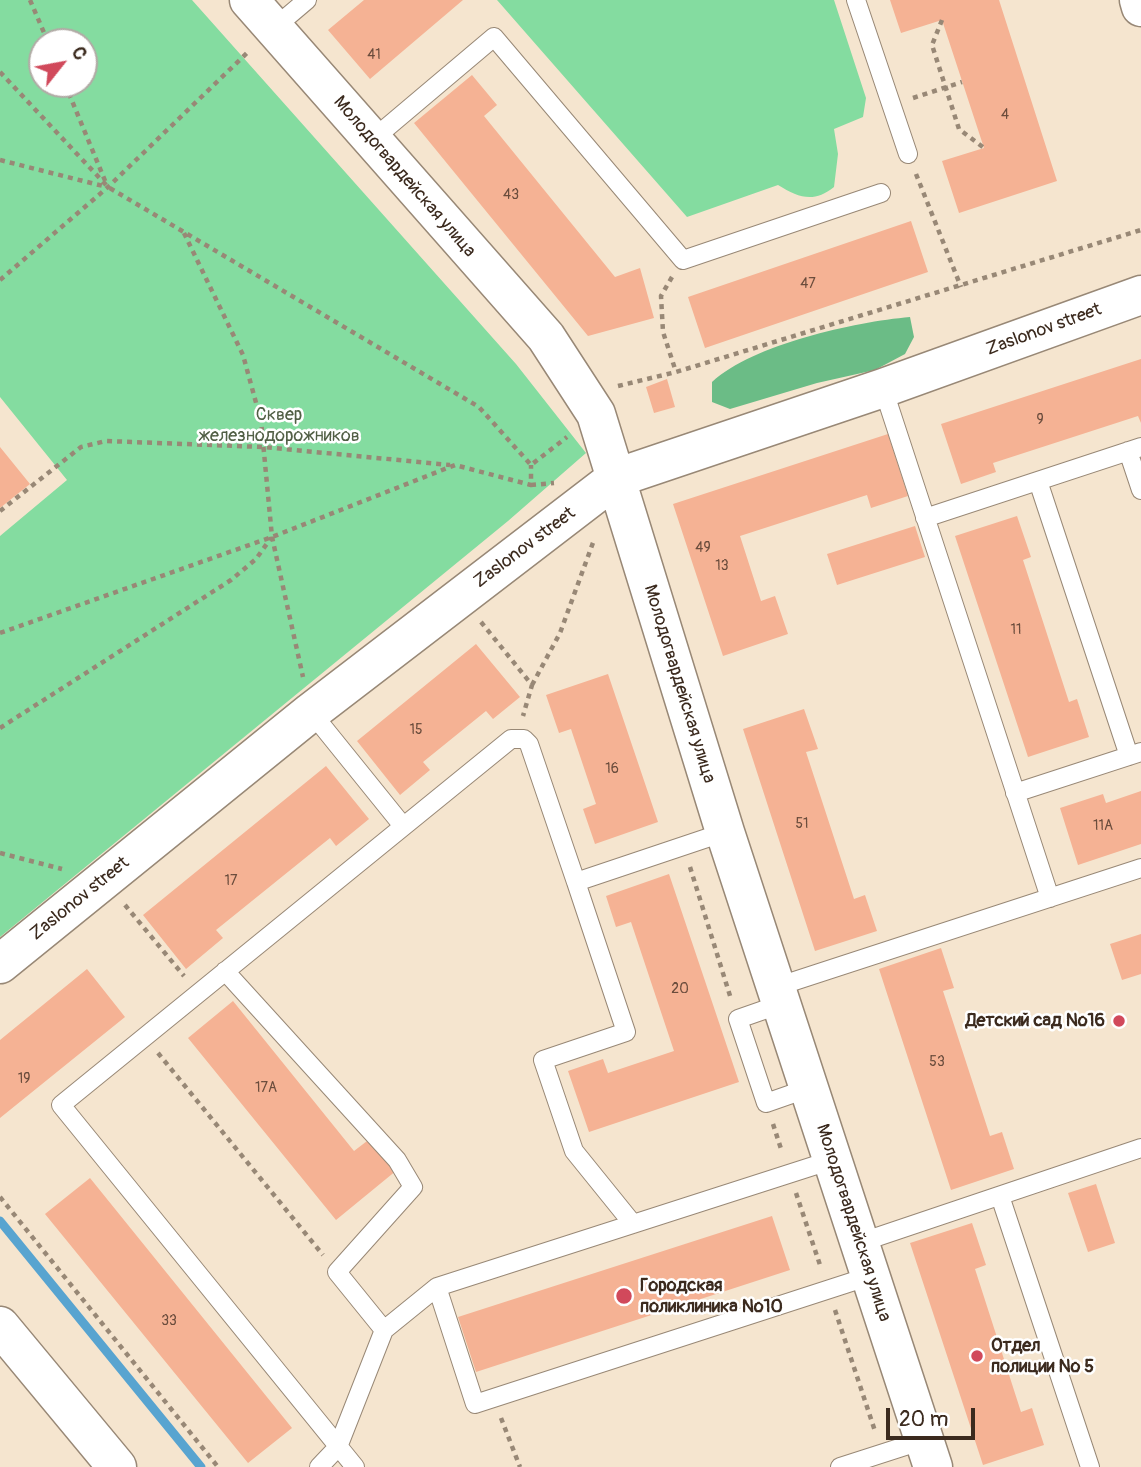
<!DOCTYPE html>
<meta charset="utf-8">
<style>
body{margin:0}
#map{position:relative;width:1141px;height:1467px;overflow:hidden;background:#f5e5cf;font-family:Pangolin,sans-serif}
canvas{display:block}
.north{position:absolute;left:28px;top:28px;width:70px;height:70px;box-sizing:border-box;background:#fff;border:2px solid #b1aaa5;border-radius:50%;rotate:59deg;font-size:19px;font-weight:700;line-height:28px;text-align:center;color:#3b2a1e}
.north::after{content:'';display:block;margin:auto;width:24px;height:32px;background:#d1495b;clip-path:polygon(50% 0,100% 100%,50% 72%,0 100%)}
.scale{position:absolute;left:886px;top:1408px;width:89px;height:32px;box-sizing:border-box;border:4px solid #3b2a1e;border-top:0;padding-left:9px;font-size:21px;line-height:24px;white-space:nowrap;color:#3b2a1e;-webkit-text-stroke:5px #fff;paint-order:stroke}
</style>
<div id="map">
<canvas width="1141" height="1467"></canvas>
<div class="north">С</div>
<div class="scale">20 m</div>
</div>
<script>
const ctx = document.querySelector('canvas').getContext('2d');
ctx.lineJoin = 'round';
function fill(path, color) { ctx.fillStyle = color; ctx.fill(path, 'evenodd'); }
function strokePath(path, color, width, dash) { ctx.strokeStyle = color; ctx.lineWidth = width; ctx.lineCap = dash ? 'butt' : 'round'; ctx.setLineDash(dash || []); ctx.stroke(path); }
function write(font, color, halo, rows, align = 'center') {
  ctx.font = font + ' Pangolin,sans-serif'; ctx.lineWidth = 5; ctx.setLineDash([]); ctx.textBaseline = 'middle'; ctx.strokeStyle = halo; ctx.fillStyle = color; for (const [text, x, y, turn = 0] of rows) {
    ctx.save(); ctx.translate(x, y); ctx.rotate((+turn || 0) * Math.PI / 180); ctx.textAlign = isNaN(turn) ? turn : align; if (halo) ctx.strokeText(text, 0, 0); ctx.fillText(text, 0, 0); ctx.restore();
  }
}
fill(new Path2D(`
 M0,0H192L516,364L586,453L508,521L0,937V536L67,480L0,397ZM42,42H84V84H42Z
 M497,0H834L866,98L863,117L834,129L838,154L834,187C814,203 799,198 778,185L687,217Z`), '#84dca0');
fill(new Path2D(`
 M910,317L914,337L905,354L875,370L817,383L730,409L712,402V382C754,344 854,322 910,317Z`), '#6bbc86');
strokePath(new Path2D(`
 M0,1221L201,1467`), '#58a4d0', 9);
fill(new Path2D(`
 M364,0H463L370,79L328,30Z
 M890,0H999L1057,181L959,213L942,161L984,148L942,20L901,33Z
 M472,75L497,105L484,116L615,277L640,268L654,318L588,336L414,123Z
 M911,221L928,272L705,348L688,297Z
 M1141,359V423L1138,416L993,463L996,472L961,484L941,424Z
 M667,379L675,407L654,413L646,387Z
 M888,434L908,496L871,508L867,495L740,536L761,601L775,596L788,634L723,656L673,504Z
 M0,447L30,484L0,508Z
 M1017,516L1031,557L1023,560L1069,702L1077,699L1089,737L1028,757L955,536Z
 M915,526L925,557L837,585L827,554Z
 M476,644L520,697L493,719L486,711L423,762L430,770L400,795L357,741Z
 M608,674L658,822L595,844L583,809L596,804L571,729L559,733L546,695Z
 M804,709L818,749L806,752L854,899L865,895L877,931L815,951L743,729Z
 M326,766L369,819L336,846L330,838L216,930L223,938L186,969L143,915Z
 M1141,791V844L1078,865L1060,808L1103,794L1106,803Z
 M669,874L739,1082L589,1132L568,1071L603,1059L608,1073L674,1051L631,922L616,927L606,896Z
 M1141,934V974L1122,980L1110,944Z
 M941,948L954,988L943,991L990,1136L1002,1132L1014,1169L951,1190L879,969Z
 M87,969L125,1017L0,1118V1040Z
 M233,1001L354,1151L371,1138L397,1170L336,1220L188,1038Z
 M90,1178L292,1428L248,1463L45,1214Z
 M1096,1184L1115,1243L1088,1252L1068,1193Z
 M772,1216L790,1270L476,1372L458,1317Z
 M972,1223L986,1265L975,1269L1021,1412L1032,1408L1044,1445L983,1465L910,1243Z`), '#f5b294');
const lane = new Path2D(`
 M856,0L908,154
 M274,28L307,0
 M372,140L494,37L683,260L881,193
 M883,388L1050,898
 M1128,451L1141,490
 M1038,481L1129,756
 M925,518L1141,447
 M311,712L403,826
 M1015,793L1141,752
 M225,971L397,1160L413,1187L337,1272L384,1330L338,1447L319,1467
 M776,987L1141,868
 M781,1004L738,1019L766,1103L809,1088
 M832,1160L437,1287L475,1404L870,1276
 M1000,1196L1090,1467
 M633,1224L574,1151L543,1060L626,1032L576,882L725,832
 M859,1243L1141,1148
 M384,1330L437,1287
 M355,1467L61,1105L511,739H524L529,744L576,882
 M840,1467L924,1440`);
const secondary = new Path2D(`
 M249,0L546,337L596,414L725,832L933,1467
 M1139,0L1141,7
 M0,964L311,712L616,478L883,388L1141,295
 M0,1326L117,1467`);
strokePath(lane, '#988876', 20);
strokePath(secondary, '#988876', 41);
strokePath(new Path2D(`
 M30,0L48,42
 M942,20L932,45L959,129L984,148
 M0,72L108,187L479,407L531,465L567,437
 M65,84L106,183
 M913,98L962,82
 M0,160L107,187
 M916,174L961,287
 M184,233L243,355L261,421L272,537L303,677
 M672,277L661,296L663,332L676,372
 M0,280L108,187L249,51
 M618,386L676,372L1141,230
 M531,485L554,483
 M0,511L81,447L106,441L263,447L450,465
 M481,622L532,685L523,716
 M0,633L272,537L455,465L531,485V465
 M532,685L560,633L594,540
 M0,728L231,580L256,559L271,538
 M0,853L62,869
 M690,867L731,999
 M125,905L184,976
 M158,1053L323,1255
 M773,1124L782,1152
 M796,1193L821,1268
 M0,1197L218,1467
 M835,1310L875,1431
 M501,1418L520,1467`), '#988876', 4.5, [5, 5]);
strokePath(lane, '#fff', 18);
strokePath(secondary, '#fff', 38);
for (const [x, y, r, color] of [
 [1119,1021,7,"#d1495b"],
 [624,1296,9,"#d1495b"],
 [977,1356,7,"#d1495b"]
]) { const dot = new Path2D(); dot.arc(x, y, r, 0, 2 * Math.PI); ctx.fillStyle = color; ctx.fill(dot); strokePath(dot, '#fff', 2.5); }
write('14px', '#6a4c3c', null, [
 ["41",374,55],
 ["4",1005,115],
 ["43",511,195],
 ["47",808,284],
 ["9",1040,420],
 ["49",703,548],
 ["13",722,566],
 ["11",1016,630],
 ["15",416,730],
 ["16",612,769],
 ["51",802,824],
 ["11А",1103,826],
 ["17",231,881],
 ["20",680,989],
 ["53",937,1062],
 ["19",24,1079],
 ["17А",266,1088],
 ["33",169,1321]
]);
write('18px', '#3b2a1e', '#fff', [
 ["Молодогвардейская улица",404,177,49],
 ["Zaslonov street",1044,330,-20],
 ["Zaslonov street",525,548,-37],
 ["Молодогвардейская улица",679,684,73],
 ["Zaslonov street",80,899,-39],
 ["Молодогвардейская улица",853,1223,72]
]);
write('18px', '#515f45', '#fff', [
 ["Сквер",279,415],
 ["железнодорожников",279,436]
]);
write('bold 18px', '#3b2a1e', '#fff', [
 ["Детский сад №16",1105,1021,"right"],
 ["Городская",640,1286],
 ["поликлиника №10",640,1307],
 ["Отдел",991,1346],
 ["полиции № 5",991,1367]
], 'left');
</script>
